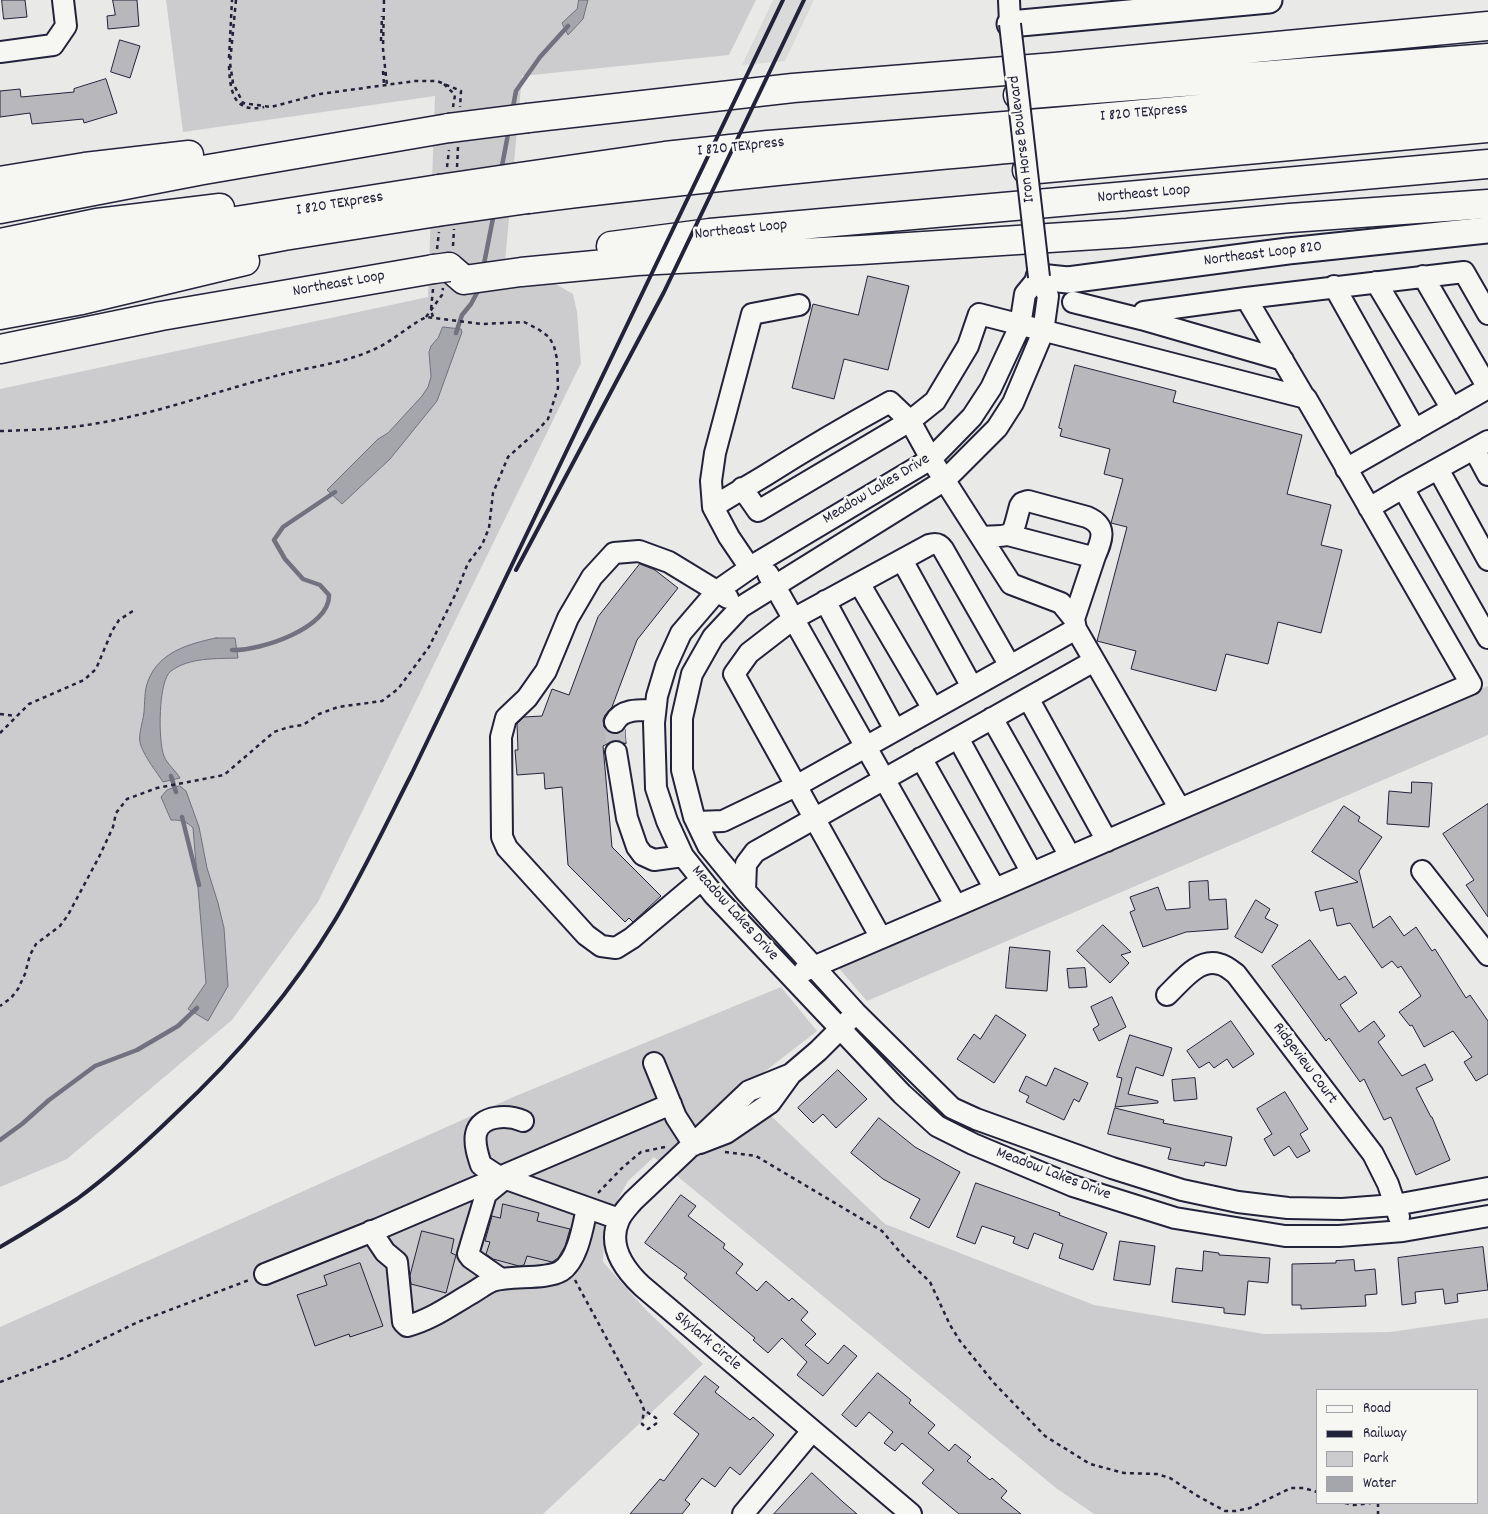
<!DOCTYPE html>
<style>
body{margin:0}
#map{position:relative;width:1488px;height:1514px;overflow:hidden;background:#e9e9e7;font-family:Dekko,sans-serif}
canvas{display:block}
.legend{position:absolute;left:1316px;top:1389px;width:162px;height:115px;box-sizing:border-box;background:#f6f6f2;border:1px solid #a1a1a9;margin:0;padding:6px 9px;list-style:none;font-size:15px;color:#22223b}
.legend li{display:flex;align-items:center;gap:10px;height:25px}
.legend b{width:25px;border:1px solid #a1a1a9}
</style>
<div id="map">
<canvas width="1488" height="1514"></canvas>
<ul class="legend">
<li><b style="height:6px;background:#f6f6f2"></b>Road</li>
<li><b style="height:6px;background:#22223b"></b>Railway</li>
<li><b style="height:14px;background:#ccccce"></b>Park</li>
<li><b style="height:14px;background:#a5a5ac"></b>Water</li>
</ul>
</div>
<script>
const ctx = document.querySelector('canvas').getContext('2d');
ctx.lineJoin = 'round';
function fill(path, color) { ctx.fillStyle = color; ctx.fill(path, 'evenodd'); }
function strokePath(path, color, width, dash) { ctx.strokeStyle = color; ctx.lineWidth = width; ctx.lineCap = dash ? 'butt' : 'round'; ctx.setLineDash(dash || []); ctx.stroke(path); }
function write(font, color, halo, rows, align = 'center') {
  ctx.font = font + ' Dekko,sans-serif'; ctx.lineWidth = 5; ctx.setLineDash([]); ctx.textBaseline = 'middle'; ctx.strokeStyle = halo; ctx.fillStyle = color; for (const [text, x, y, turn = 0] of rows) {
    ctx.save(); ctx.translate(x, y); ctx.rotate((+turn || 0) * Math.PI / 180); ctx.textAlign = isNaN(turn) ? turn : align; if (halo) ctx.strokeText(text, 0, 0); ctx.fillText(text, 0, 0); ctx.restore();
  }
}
fill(new Path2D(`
 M773,0H814L785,61L742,65Z`), '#dadada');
fill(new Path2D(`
 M166,0H756L729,55L522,76L503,283L552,282L573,294L577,312L581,363L318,902L232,1020L67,1159L0,1187V389L428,297L435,96L183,132Z
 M1488,686V735L867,1001L838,967Z
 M781,987L817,1031L697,1124L717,1144L768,1113L885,1224L1094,1305L1264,1334L1390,1332L1488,1318V1514H1094L1056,1488L654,1157L628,1181L605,1223L603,1262L646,1310L703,1364L543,1514H0V1327L518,1095ZM1317,1390H1477V1503H1317Z`), '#ccccce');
const water = new Path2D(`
 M579,0H588L583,19L568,35L562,23L577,9Z
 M443,327L461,329L462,332L437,401L390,459L342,504L327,490L378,439L388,433L422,396L428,387L431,377L429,352L431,346L438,338Z
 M216,638H235L238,658C216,659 190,657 171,671C158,680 158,742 164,756C167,764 176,771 180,778L163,782C156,771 146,759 141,746C137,736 143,723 144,712C145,702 144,691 148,681C159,652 188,644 216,638Z
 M180,786L186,791L199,827L207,868L218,903L224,928L228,986L208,1021L188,1009L206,983L193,828C187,821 180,820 171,820L161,797L167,790Z`);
fill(water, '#a5a5ac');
strokePath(water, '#71717f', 1);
strokePath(new Path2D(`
 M512,112L516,91L540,57L568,26
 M501,171L509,129
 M483,269L494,213
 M456,333L462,315L471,304L480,287
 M232,650C260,651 330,628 329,595L320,585L303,579L285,559L274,540L283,527L335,492
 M171,776L176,792
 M182,817L199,885
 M0,1140L22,1124L49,1100L95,1066L137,1050L178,1026L197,1008`), '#71717f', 4.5);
const building = new Path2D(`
 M2,0H25L27,17L4,19Z
 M113,0H137L139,26L108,29L107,16L115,15Z
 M120,40L140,46L130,78L111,72Z
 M106,79L117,113L84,123L83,119L32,124L30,113L0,117V91L20,89L21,97L74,92V89Z
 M868,276L909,286L888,370L844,359L834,399L792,388L813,304L858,315Z
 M1075,365L1176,391L1173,402L1302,435L1287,494L1331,505L1321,545L1342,550L1321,633L1278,622L1268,664L1226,654L1216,691L1131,669L1136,651L1097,641L1127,527L1111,523L1123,479L1104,474L1110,449L1060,436L1062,429L1059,428Z
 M640,564L655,570L678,588L637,640L612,707L605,715L603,720L604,727L609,732L613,734L620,733L625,729L626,744L615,740L603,746L612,847L661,896L633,922L629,918L625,922L568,865L562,787L545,789L544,773L517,775L515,750H518L517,724L524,717L542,716L552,689L569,695L598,617Z
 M1412,782L1432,783L1429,827L1387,824L1389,791L1411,793Z
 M1488,804V917L1466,885L1474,880L1443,834Z
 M1344,806L1360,817L1358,821L1382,837L1359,871L1373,928L1390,916L1404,936L1416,927L1432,951L1435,949L1466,998L1470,995L1488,1021V1074L1476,1081L1464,1062L1472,1057L1453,1031L1424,1047L1412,1025L1410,1026L1399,1012L1421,996L1401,966L1398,968L1392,961L1382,968L1350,923L1337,926L1333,908L1320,911L1315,892L1358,882L1312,852Z
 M1208,881L1209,900L1226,899L1228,929L1186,932L1143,947L1130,912L1135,910L1130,897L1158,887L1166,910L1190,908L1189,882Z
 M1256,900L1270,909L1265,918L1278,925L1262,953L1235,937Z
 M1103,925L1131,952L1121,955L1129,963L1110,983L1077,951Z
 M1310,940L1339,980L1345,976L1357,993L1340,1005L1359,1032L1374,1021L1385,1036L1378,1042L1402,1076L1425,1064L1433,1080L1416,1088L1431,1117H1432L1450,1160L1416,1175L1391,1117L1384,1120L1364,1079L1360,1082L1329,1038L1326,1041L1272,966Z
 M1010,947L1050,951L1047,991L1006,988Z
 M1085,968L1087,987L1069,988L1067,969Z
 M1112,997L1126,1027L1099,1041L1093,1029L1099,1025L1091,1007Z
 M996,1015L1026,1035L994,1083L957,1059L974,1034L980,1039Z
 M1231,1021L1254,1054L1233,1068L1227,1059L1214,1068L1209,1062L1199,1068L1187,1051Z
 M1130,1035L1172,1048L1163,1076L1136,1067L1128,1094L1158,1101V1103L1115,1107L1122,1078L1117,1077Z
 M1055,1068L1088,1083L1079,1102L1074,1099L1064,1120L1026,1102L1029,1096L1019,1091L1026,1076L1046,1086Z
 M838,1070L867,1099L836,1128L823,1114L813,1123L798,1108Z
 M1195,1078L1197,1099L1174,1101L1172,1080Z
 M1285,1092L1308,1129L1300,1134L1310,1151L1297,1158L1289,1146L1274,1156L1264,1139L1272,1134L1257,1109Z
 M1115,1108L1164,1120L1163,1123L1232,1137L1226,1166L1205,1162L1204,1166L1168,1159L1171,1148L1108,1134Z
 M879,1118L915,1147L960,1172L929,1228L910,1218L920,1199L883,1179L851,1153Z
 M976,1183L1060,1213L1059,1215L1107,1233L1093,1270L1059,1258L1063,1244L1034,1233L1028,1249L1013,1243L1015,1237L982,1226L975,1244L957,1237Z
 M681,1195L696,1206L688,1216L725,1244L723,1248L743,1264L736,1273L757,1291L766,1281L789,1301L792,1298L808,1312L801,1320L816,1334L805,1345L828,1364L844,1345L857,1356L823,1396L797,1375L807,1362L782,1338L768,1353L753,1340L755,1338L684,1278L687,1274L645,1243Z
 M503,1204L539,1213L537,1221L570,1229L565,1246L558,1258L552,1262L527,1256L524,1265L519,1266L493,1259L486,1254L490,1242L485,1241L492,1216L500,1218Z
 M422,1231L454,1239L451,1253L456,1255L446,1293L411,1284L410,1276Z
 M1120,1241L1155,1246L1150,1285L1114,1280Z
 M1483,1247L1488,1290L1457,1294L1458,1302L1445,1304L1443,1289L1415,1292L1416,1303L1402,1305L1398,1258Z
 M1204,1251L1219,1253V1255L1270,1258L1268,1283L1248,1281L1245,1315L1224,1313V1308L1172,1302L1176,1268L1202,1271Z
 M1354,1260L1355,1271L1375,1269L1377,1294L1365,1295L1366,1306L1301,1309V1305H1292V1264L1336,1263V1261Z
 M360,1263L383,1326L350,1337L349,1334L315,1346L297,1295L327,1285L324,1276Z
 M878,1373L911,1400L909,1403L935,1425L928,1433L949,1451L955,1444L971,1457L967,1461L990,1480L992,1478L1007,1491L1001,1498L1021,1514H959L922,1483L934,1470L902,1443L895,1451L884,1443L893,1432L869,1412L856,1427L842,1415Z
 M705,1376L719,1387L715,1392L750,1420L753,1417L774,1435L740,1475L730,1467L715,1487L702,1478L685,1500L690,1504L682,1514H630L660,1479L664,1481L699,1434L674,1414Z
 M812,1473L843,1502L857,1514H774Z`);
fill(building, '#b8b8bc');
strokePath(building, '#22223b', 1);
strokePath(new Path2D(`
 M615,722L616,752`), '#c1c1c5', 20, [20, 10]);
const minor = new Path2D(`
 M1009,0L1010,24
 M0,52L53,45L66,26L63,0
 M1423,276L1488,388
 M1376,282L1452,409
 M1334,286L1415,430
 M1073,302L1141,319L1283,360
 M1141,319L1144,312L1246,298
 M1305,398L1246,298L1464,272L1488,314
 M1488,441L1403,488L1488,638
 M1474,449L1488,475
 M1346,469L1488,388
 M1438,469L1488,560
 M713,507C730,496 748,486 766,475C807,449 848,425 890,402L910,421L931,459L1011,584L1061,603L1074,619L1076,629L1180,809L1471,684L1306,398L979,314L968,346L935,401L910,421L758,511L742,488
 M1369,508L1403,488
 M981,537C1016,535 1011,539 1020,506L1022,503L1028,501L1087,517C1108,526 1102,540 1095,556L1092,557L1008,535
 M902,560L972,687
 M750,568L729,537L713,507L711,481L715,453L752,314L799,305
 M768,574L956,906L1180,809
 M859,583L933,709
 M825,601L895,730
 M1074,619L1095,556
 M1028,698L1107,841
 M992,718L1070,856
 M615,722C622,708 642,710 655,710
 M958,738L1032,873
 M616,752L627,818L637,847L643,855L654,860L683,856
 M921,758L995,889
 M697,822L723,821L796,786L1076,629
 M1422,871L1488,955
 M701,880L632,938L616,948L601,946L586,935L507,848L502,837L501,737L506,718L527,698L546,671L568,618L592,577L614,553L639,551L669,562L728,598
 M745,891L746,864L755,852L1094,661
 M881,938L734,674L749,653L793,619L929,545C935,543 939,543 943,549L1010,666
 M804,971L956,906
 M1167,995C1181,982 1198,958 1219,964C1225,965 1231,970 1236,974L1373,1154L1388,1184L1399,1217
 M654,1063L676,1117L694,1145
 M791,1074L749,1091L633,1201C628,1207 622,1213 619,1220C607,1246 624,1269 642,1286L911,1514
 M523,1121C509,1115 480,1114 476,1134C474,1144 478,1156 481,1165L498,1176L619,1219
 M700,1143L726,1133L770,1103L791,1074L818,1051L849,1020
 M1488,1188L1395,1205L1342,1209L1288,1208L1238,1202L1182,1190L1112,1168L976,1119L952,1108L856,1013L745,891L708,846L694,817L682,770V718L692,674L713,637L741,607L945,480L997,428L1013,403L1043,332L1048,296L1039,277L1025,294L1020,326L991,388L972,417L931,459L760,561L717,591L681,633L666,666L657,696L654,723L656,788L667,821L683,856L714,895L902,1094L937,1126L973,1144L1073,1186L1175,1218L1285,1236H1339L1403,1231L1488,1216
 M371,1231L385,1252L397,1262L403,1322L407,1326C431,1320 451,1305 472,1293C479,1289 485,1284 492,1281C511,1275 546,1280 561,1271C578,1260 583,1226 587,1208
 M265,1274L378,1229L671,1104
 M501,1279L471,1258L468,1254L486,1194L503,1180
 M743,1514L812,1431`);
const major = new Path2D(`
 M1010,24L1269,0
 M1039,277L1068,280L1288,251L1488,230`);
const highway = new Path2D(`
 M1018,95L1488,58
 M528,118L793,88L1055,67L1488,26
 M1027,170L1488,128
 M520,177L665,156L768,145L1054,122L1488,83
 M0,181L85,167L189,155
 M528,199C847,160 1168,135 1488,108
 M0,209L203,170L449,128
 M0,243L97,223L220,208
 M611,246L710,233L1488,164
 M0,267L223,223L439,189
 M449,267L464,280L521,272L637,261L861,250L1127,233L1290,218L1488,204
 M0,289L284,236L437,212
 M0,315L82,300L245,261
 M0,349L161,316L434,269`);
strokePath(minor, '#22223b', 24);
strokePath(major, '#22223b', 29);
strokePath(highway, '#22223b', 31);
strokePath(new Path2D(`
 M236,0L230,63L233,83L243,103L271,107L320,94L415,81H437L461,91L460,107
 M384,0L383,49L387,85
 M381,41L382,16
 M229,58L232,0
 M229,66C230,90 233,114 264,107
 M383,71L384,84
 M444,84L455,95L453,107
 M447,167L449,150
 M457,167L458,147
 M453,246L454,229
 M437,249L439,232
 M433,289L431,310L433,317
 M426,317L442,295L443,288
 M0,431C33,430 66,429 99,423C158,413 214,392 272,377C306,367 343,364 375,349C393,341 408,326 426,317L482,324L524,322L538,329L549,337L554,346L557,359L558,388L548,419L537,431L508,457L493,493L489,528L482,545L468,563L456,593L429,647L398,689L382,701L338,707L319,714L303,725L289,727L274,732L224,775L157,788L127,799L116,813L113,827L99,857L68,915L60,926L36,944L30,955L25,974L18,989L11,998L0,1006
 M0,714L16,716
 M0,733L29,704L84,680L96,669L112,631L119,620L136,609
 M725,1152L756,1156L882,1231L905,1258L930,1282L950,1325L960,1341L994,1383L1045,1436L1090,1464L1124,1473L1157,1474L1170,1478L1196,1495L1225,1511H1236L1250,1508L1291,1488H1304L1317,1492
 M598,1193L623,1167L641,1152L665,1147
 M575,1280L641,1402L644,1410L642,1424L648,1429L657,1423L656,1418L644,1410
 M0,1382L66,1357L138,1322L249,1280
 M1345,1503L1354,1505L1371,1503
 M1378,1503V1514`), '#22223b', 2.5, [4, 4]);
strokePath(minor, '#f6f6f2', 20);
strokePath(major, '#f6f6f2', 25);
strokePath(highway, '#f6f6f2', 28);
strokePath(new Path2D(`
 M516,570L664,292L804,0
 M0,1247C26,1232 52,1216 77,1199C111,1174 143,1145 174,1115C236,1057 291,993 335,920C363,873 387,822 412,773L783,0`), '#22223b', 4);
const minorBridge = new Path2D(`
 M1010,24L1039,277`);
const highwayBridge = new Path2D(`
 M449,128L528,118
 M439,189L520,177
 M437,212L528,199
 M434,269L449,267`);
strokePath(minorBridge, '#22223b', 24, []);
strokePath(highwayBridge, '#22223b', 31, []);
strokePath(minorBridge, '#f6f6f2', 20);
strokePath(highwayBridge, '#f6f6f2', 28);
write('16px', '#22223b', '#f6f6f2', [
 ["I 820 TEXpress",1144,114,-5],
 ["Iron Horse Boulevard",1023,139,-97],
 ["I 820 TEXpress",741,148,-6],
 ["Northeast Loop",1144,195,-5],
 ["I 820 TEXpress",340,205,-9],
 ["Northeast Loop",741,231,-6],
 ["Northeast Loop 820",1263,255,-7],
 ["Northeast Loop",339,285,-10],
 ["Meadow Lakes Drive",877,490,-31],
 ["Meadow Lakes Drive",734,914,48],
 ["Ridgeview Court",1304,1064,53],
 ["Meadow Lakes Drive",1053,1175,21],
 ["Skylark Circle",707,1342,40]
]);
</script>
